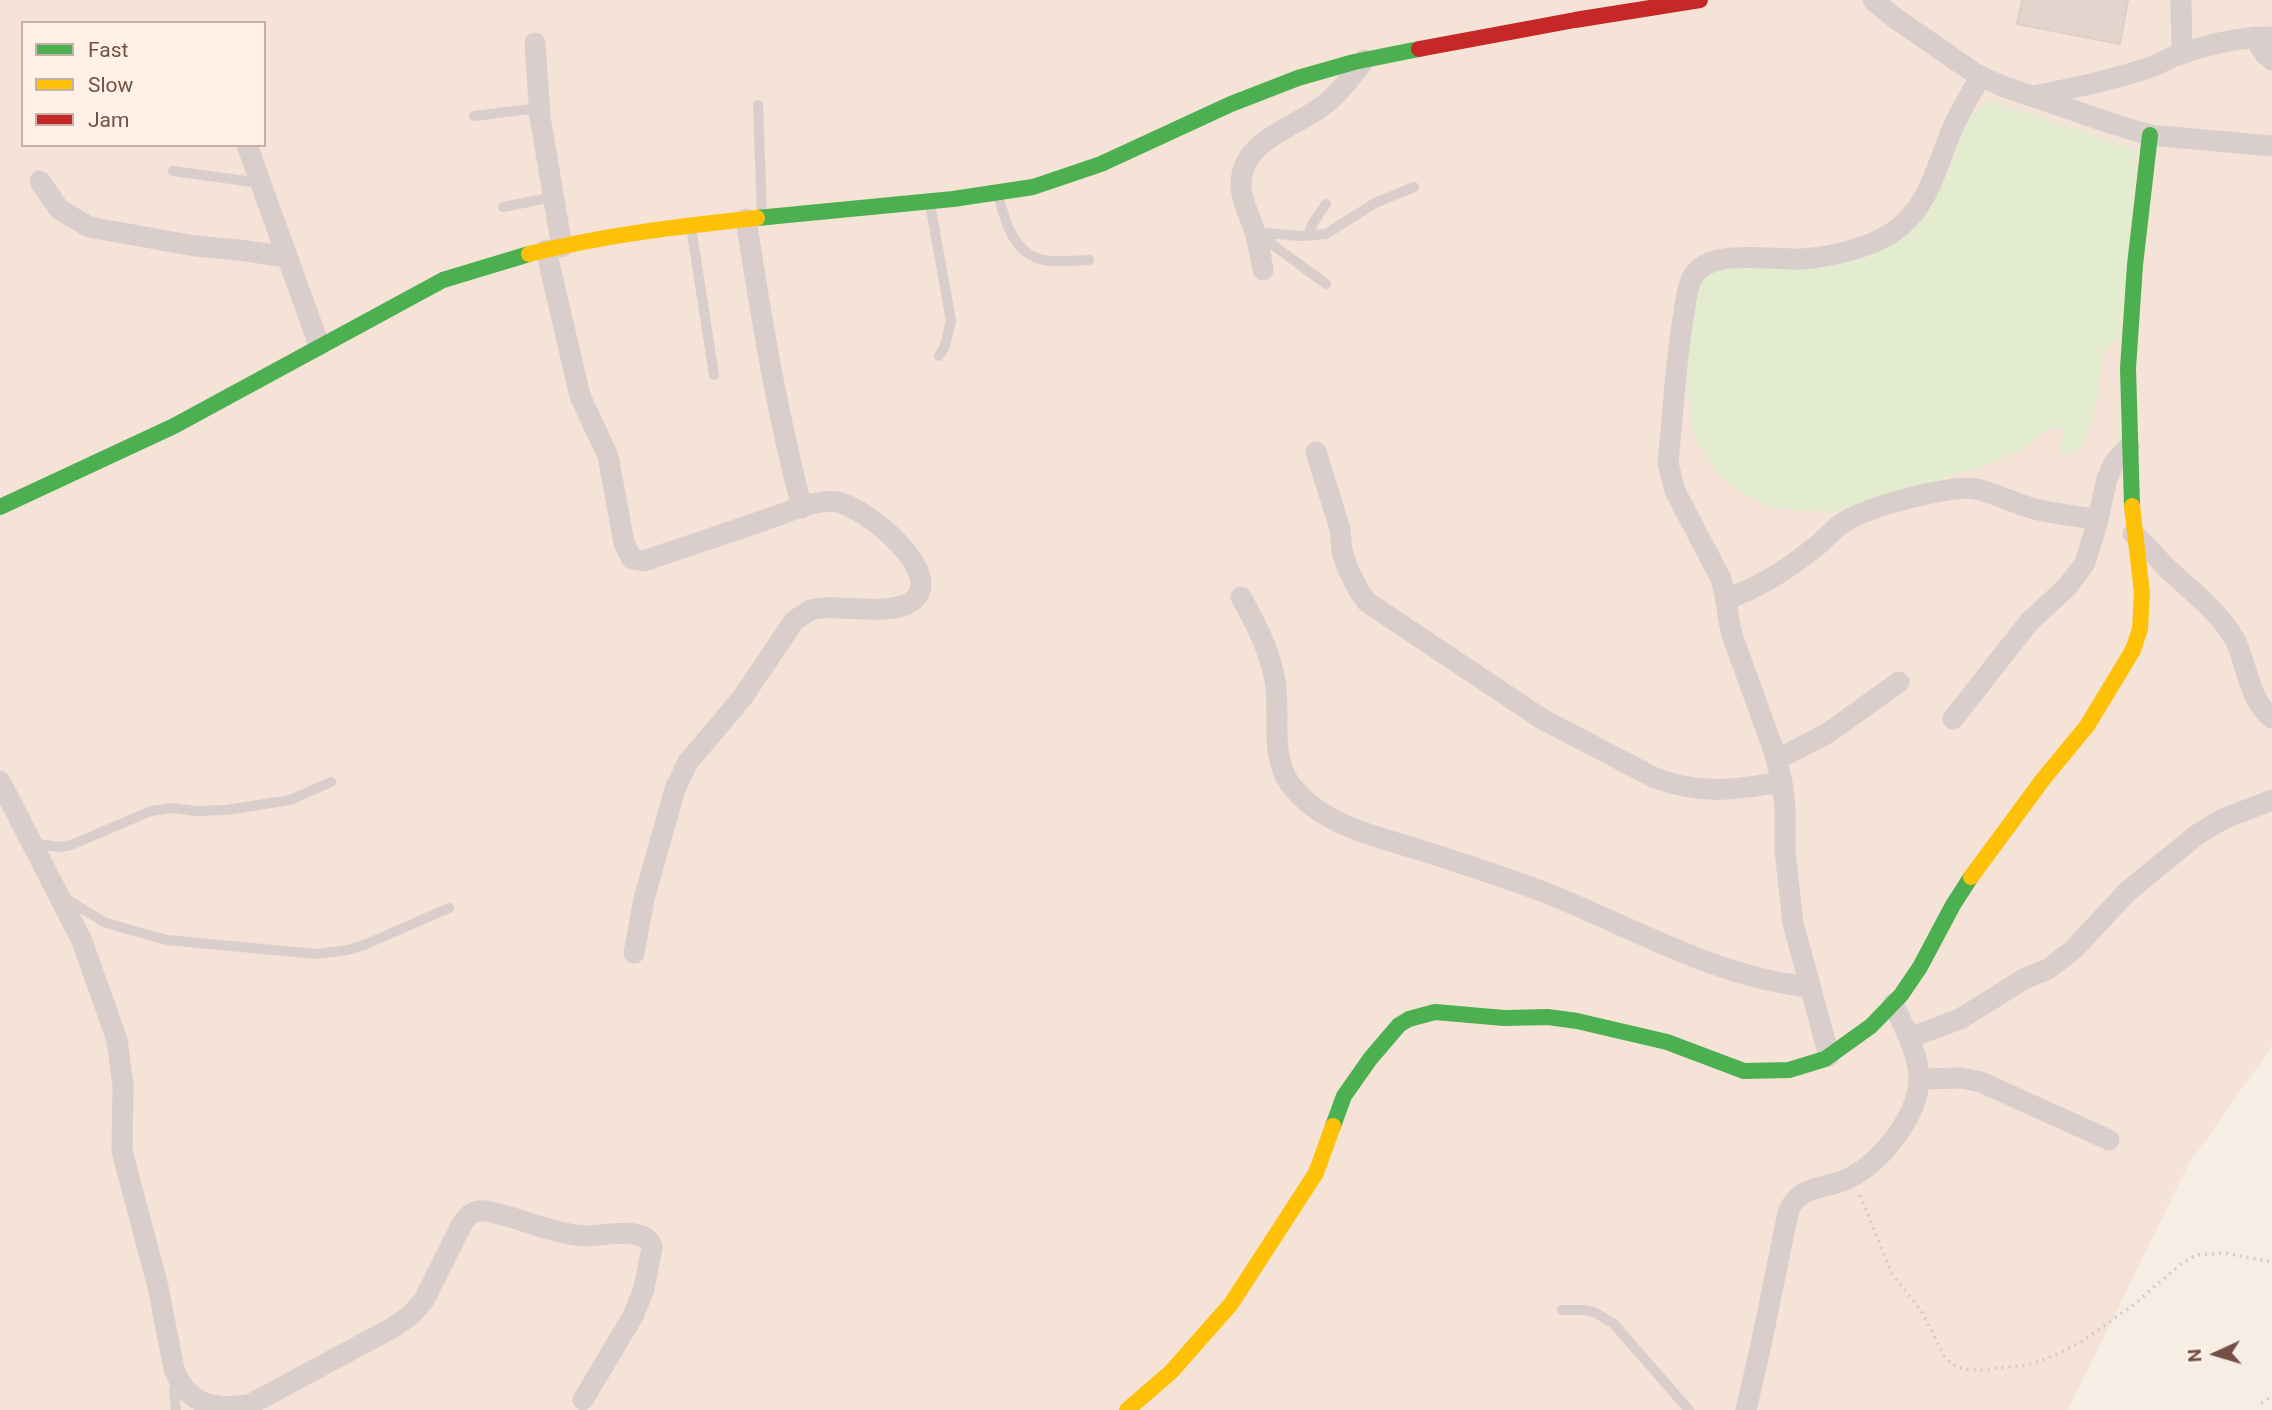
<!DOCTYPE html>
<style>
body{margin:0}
#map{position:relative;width:2272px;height:1410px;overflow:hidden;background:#f6ede5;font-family:Roboto,sans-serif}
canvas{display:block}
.legend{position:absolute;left:21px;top:21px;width:245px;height:126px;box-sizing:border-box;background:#fff1e5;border:2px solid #c7b0a5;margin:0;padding:9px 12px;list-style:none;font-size:21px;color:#744f45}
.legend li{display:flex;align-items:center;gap:14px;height:35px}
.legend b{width:35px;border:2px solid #c7b0a5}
.north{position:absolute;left:2181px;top:1319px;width:70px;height:70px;-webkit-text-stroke:5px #fff1e5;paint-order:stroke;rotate:266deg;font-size:19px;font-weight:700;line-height:28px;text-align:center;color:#744f45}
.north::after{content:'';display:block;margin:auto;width:24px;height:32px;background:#744f45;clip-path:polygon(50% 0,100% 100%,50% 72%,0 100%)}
</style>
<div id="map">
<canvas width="2272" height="1410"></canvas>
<ul class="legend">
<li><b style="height:9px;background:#4caf50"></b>Fast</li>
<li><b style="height:9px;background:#ffc107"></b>Slow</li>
<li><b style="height:9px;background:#c62828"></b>Jam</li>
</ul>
<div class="north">N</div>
</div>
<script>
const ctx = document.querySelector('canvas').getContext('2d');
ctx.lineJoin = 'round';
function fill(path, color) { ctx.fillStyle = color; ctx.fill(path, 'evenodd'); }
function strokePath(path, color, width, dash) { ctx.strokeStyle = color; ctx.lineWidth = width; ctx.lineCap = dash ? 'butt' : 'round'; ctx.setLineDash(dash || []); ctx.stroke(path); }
fill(new Path2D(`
 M0,0H2272V1046L2188,1165L2068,1410H0ZM23,23H264V145H23Z`), '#f4e3d6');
fill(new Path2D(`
 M1988,100L2137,150L2121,336L2106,348L2103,355C2099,377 2094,468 2058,454L2064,431L2050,428L2041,433L2028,446L1989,464L1833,512L1778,509L1757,501L1733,487L1720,476L1695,438L1687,391L1688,352L1699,287L1705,273L1712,268L1810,265L1926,209L1946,179L1966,122Z`), '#e4eccf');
const building = new Path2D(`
 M2022,0H2128L2120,44L2017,24Z`);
fill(building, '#e3d4cd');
strokePath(building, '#dfcfc7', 2);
strokePath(new Path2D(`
 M1860,1195L1892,1274L1921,1310L1945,1358L1954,1365L1964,1369L1982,1370L2027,1365L2053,1356L2081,1342L2132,1306L2181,1264L2196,1255L2225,1253L2272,1262
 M2261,1403L2272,1396`), '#d7cbc8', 3.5, [2, 5]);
strokePath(new Path2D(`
 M758,105L762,215
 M474,116L539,108
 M173,171L260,183
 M998,195C1005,221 1013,254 1044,260C1058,263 1075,260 1089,260
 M930,204L951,321L945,346L939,356
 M503,207L554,197
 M691,227L714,375
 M1255,232L1300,236L1326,234L1375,203L1414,187
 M1265,233L1273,245L1326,284
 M1308,236L1313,223L1326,204
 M32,843L59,847L71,845L151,811L173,808L196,811L226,810L290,800L331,782
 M63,897L106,923L167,940L316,954L348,950L364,945L449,908
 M1562,1310H1583L1594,1312L1613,1323L1689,1410
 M176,1410L174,1390L177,1378`), '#d9cecb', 10);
strokePath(new Path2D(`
 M1873,0L1895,18L1976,74L2002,86L2116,125L2150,135L2272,146
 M2181,0L2182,53
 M2254,37L2264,53L2272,60
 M535,43L540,117L562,247
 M2034,96C2073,88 2113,80 2151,67C2161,63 2171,57 2181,54C2209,44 2242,37 2272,37
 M247,145L319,345
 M40,181L59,209L89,227L195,246L239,250L287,257
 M746,219C761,317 777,413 802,508
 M546,250L580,396L608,456L624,543L632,559L644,561C684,547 725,534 765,520C784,514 817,498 837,502C864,506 950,575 911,602C892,615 845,606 821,608L810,610L794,621L742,698L688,762L675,789L644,899L634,953
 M1263,270C1261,258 1259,245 1255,233C1251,217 1242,204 1241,187C1239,138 1300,127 1329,101C1343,89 1354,74 1364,60
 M1316,452L1340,529L1342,551L1347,567L1359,591L1367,602L1542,719L1655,778C1701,795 1735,790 1782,782
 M2133,534C2149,546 2155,557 2168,569C2191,591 2219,611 2235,640C2248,666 2248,699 2272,718
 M1241,597C1256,624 1269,649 1275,680C1281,713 1269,754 1290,784C1304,802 1324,816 1345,825C1369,836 1395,842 1420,850C1461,863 1501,876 1541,891C1629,925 1715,978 1810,987
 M1726,599C1759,588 1791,567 1818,545C1827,537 1835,527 1846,521C1873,505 1938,489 1969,488C1984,488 2017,505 2035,509C2055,514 2077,516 2098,520
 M1953,719L2029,622L2067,587L2085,563L2096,527L2107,479L2114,463L2129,446
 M1776,760L1828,733L1899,682
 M0,781L82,941L117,1040L123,1085L122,1151L158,1287L174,1369C188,1405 214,1410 249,1405L392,1328L411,1315L424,1300L462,1224C469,1214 473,1210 486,1211C519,1217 554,1235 587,1236C604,1236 646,1225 652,1247L644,1289L633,1316L583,1400
 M1909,1038L1960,1019L2024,979L2048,969L2073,950L2128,891L2198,834L2223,819L2272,800
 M1829,1056L1793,923L1785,851V806L1782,782L1774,751L1732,635C1727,616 1727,597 1721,579L1675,491L1668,463C1673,415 1675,367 1683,319C1685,308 1686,294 1690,283C1702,245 1770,261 1802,259C1830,257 1870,248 1893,232C1928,209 1936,168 1951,132C1959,112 1971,94 1981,76
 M1919,1079L1962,1078L1981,1082L2109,1140
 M1746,1410L1761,1345L1788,1213C1798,1185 1821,1190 1845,1180C1878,1167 1918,1117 1919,1080C1919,1054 1904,1027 1893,1004`), '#d9cecb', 21);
strokePath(new Path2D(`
 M757,218L953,199L1033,187L1101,164L1231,104L1298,78L1354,62L1419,49
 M2132,506L2128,368L2135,265L2150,135
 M0,507L174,426L443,280L529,254
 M1333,1126L1344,1096L1370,1059L1399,1025L1409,1019L1435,1012L1504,1018L1548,1017L1577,1021L1667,1042L1744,1071L1789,1070L1825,1059L1871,1026L1901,995L1920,967L1953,905L1971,877`), '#4caf50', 16);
strokePath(new Path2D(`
 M529,254C604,235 681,226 757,218
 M1971,877L2044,778L2087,726L2133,650L2140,629L2142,593L2132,506
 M1127,1410L1171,1372L1231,1304L1316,1173L1333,1126`), '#ffc107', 16);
strokePath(new Path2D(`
 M1419,49L1575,20L1700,0`), '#c62828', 16);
</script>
